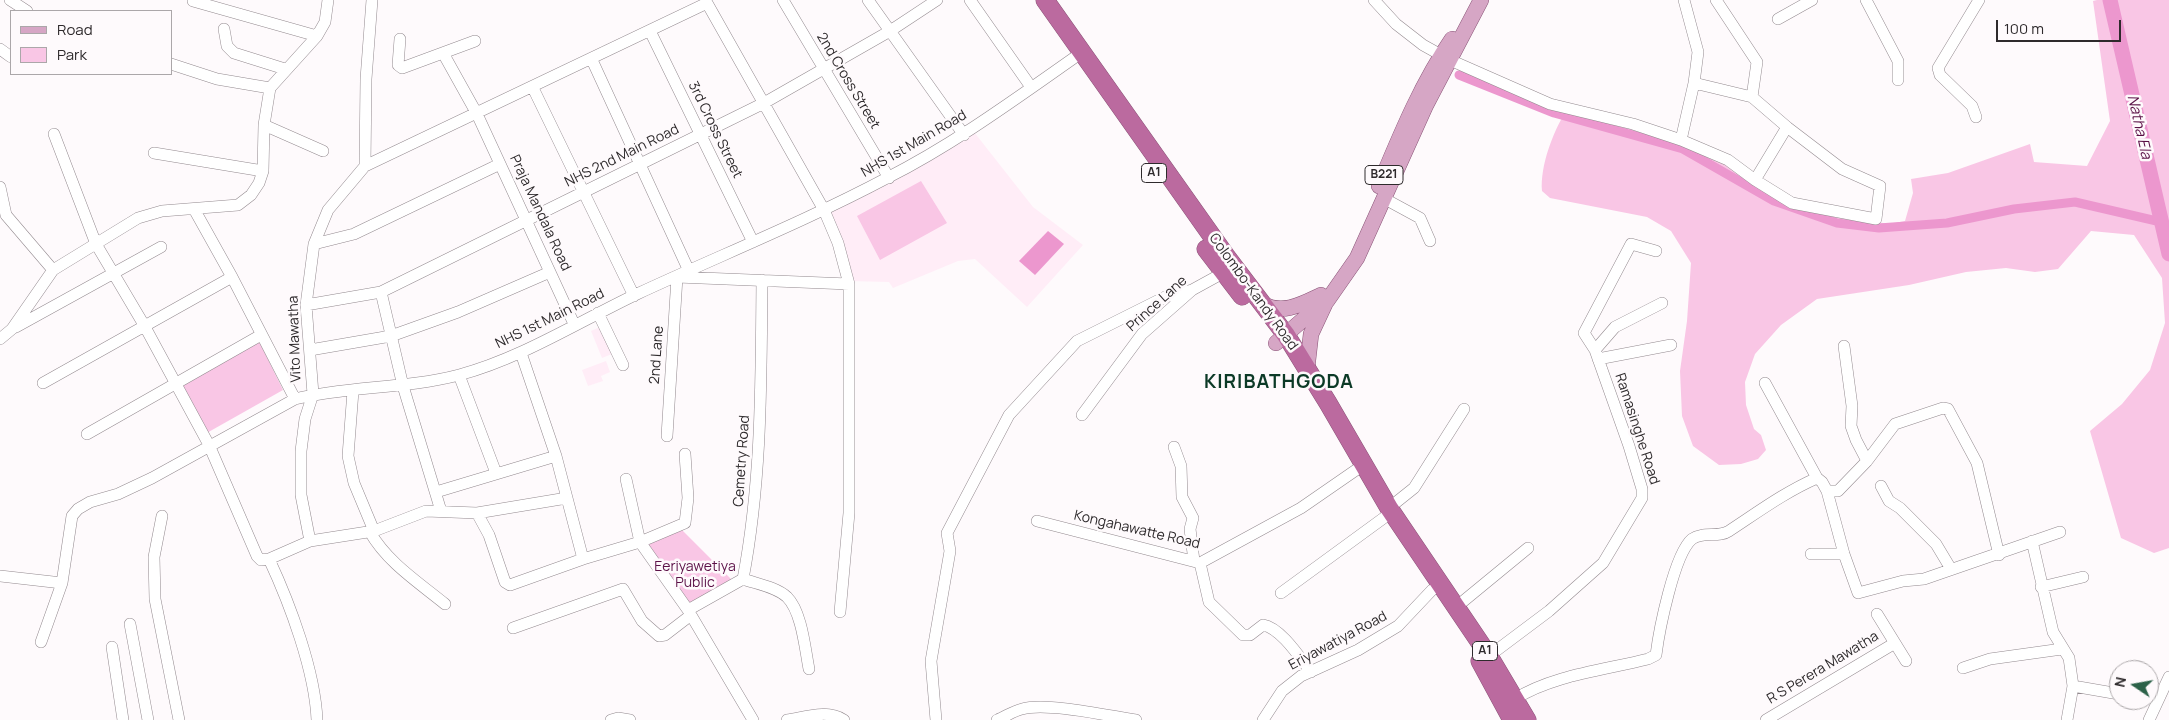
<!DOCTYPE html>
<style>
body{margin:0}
#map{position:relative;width:2169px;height:720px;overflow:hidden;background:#fefafc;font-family:Manrope,sans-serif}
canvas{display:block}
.legend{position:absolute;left:10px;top:10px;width:162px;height:65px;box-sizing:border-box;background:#fefafc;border:1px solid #aba7a9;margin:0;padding:6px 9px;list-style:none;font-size:15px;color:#2e2a2c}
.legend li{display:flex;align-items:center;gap:10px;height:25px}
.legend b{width:25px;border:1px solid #aba7a9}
.north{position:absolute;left:2109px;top:660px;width:50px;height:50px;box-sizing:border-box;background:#fefafc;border:1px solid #aba7a9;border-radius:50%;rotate:282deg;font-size:14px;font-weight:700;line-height:20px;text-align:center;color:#2e2a2c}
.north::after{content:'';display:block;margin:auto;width:18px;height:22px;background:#2c6249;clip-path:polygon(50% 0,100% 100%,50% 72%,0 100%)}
.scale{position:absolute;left:1996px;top:20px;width:125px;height:22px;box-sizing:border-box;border:2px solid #2e2a2c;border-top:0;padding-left:6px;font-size:15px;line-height:18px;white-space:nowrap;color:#2e2a2c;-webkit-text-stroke:4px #fefafc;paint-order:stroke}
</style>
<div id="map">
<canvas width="2169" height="720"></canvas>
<ul class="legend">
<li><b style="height:6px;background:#d6a6c5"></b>Road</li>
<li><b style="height:14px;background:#f9c6e5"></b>Park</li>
</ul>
<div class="north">N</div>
<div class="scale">100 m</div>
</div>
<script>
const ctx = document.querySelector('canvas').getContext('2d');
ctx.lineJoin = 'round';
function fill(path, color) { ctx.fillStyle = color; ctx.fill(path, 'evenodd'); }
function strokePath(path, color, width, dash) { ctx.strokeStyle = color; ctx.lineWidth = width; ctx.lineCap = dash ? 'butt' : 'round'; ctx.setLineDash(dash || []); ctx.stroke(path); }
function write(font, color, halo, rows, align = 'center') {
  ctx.font = font + ' Manrope,sans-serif'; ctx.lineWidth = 5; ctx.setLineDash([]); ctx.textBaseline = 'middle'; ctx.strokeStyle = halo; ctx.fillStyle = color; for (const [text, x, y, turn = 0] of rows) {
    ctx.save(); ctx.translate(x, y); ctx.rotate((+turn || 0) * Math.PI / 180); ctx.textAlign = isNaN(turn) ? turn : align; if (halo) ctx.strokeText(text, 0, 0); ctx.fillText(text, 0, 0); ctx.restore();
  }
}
fill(new Path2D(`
 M974,132L1033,207L1083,245L1027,307L975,259L958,261L893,288L889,282L848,281L826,211Z
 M600,327L612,354L602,358L591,331Z
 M606,361L610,372L601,376L603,381L588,386L582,370Z`), '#ffedf7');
fill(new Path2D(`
 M2097,0H2169V548L2154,553L2121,538L2090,431L2122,404L2150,370L2165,323L2162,278L2134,235L2091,231L2058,269L2035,272L2006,268L1966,272L1909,285L1817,299L1781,325L1755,354L1745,382L1746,405L1754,429L1761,435L1766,450L1758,459L1741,464L1719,465L1693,446L1682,416L1680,371L1687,321L1691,263L1671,231L1647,217L1550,198L1542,191C1540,166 1553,132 1566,111L1647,132L1707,153L1819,212L1889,224L1905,221L1913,193L1911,179L1948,173L2030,144L2034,162L2087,166L2110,121L2093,1Z
 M921,181L947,223L880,260L857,216Z
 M259,341L283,390L205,434L179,386Z
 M682,530L732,580L690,605L647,544Z`), '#f9c6e5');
fill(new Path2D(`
 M1048,231L1064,244L1035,275L1019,261Z`), '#ec97ce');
strokePath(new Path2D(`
 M1459,75L1554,113L1683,149L1774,201L1837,223L1879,228L1947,223L2014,209L2075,202L2161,222`), '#ec97ce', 9);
strokePath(new Path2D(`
 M2110,0L2169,254`), '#ec97ce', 15);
const minor = new Path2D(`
 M10,0L27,11
 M783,0L889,178
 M868,0L964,135
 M970,0L1031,87
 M1374,0L1396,24L1423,45L1450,60L1550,104L1633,124L1681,140L1728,160L1755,180L1792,203L1876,219L1880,186L1842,169L1787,127L1755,180
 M1684,0L1698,52L1694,83
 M1716,0L1757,62L1752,97
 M1866,0L1898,61V80
 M193,1L317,36
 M1778,19L1812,0
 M224,29L227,46L234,53L285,69
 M650,31L753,242
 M400,39L398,65L402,68L475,41
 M0,49L11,57
 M443,53L477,114L574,324
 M592,60L689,271
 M171,64L217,79L270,88
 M533,88L634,296
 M1976,117L1972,106L1940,75L1938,68L1979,0
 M264,125L323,151
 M54,134L96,244L144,325L209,445L257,556L261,560L269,559L310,541L374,531L426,511L477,513L489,535L505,582L510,585L583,559L640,542L685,523L688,498L685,454
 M1681,140L1694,83L1752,97L1787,127
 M154,153L263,171
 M365,166L707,3L824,210L838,243L849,284V513L840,612
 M0,187L6,215L53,270
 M1385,199L1420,218L1430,241
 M194,209L232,277
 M314,244L354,234L500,164
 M381,292L403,386L441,511
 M306,305L381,292L764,103L890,31L937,0
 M598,313L623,365
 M16,327L161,247
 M0,339L12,329L53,270L138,218L162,211L238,205L251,195L259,183L263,171L264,125L270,88L317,36L325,22L328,0
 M1844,346L1852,406L1851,426L1856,440L1867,461
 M310,350L391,336L458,312L550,272
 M1595,350L1584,333L1631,244L1656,251
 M1598,359L1671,345
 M459,375L496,473
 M43,383L232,277L295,399
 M1765,383L1817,478
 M353,391L348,456L354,483L374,531
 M1082,415L1142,334L1192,290L1223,273
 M87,434L261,335
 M667,436L677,277L849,284
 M1174,447L1181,466L1182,497L1193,518L1190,529L1194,561
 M556,456L583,559
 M626,479L640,542L688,610L753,720
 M1881,486L1889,501L1900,508L1936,544L1951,569
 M1827,491L1844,554L1858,593L1903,581L1924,579L2060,532
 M436,492L556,456L521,353
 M1389,508L1414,488L1464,409
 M477,513L567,498
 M162,516L154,557L155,599L179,720
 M1037,521L1200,563L1301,508L1356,470
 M370,532C387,562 418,582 445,604
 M310,541L301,495V451L305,419L313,394L306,305L314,244L328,210L365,166L366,79L372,0
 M2032,541L2053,632L2069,658L2073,686L2067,720
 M1811,554H1844
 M269,559C290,604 315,671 317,720
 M1200,563L1209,602L1243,635H1250L1263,625C1281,628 1300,658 1311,672
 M0,576L62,583
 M743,579C757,584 776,587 787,597C802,612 805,649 809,669
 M2041,587L2083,577
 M1281,593L1385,517
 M1455,608L1528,548
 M688,610L743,579C762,479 761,382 762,280
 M1877,614L1906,661
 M130,624L148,720
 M513,628L623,589L642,621L659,636L665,635L691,615
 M41,642L62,583L72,516L78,509L90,502L118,494L152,478L295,399C348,386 405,389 459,375C520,359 580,321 637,294C721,255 806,221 887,178C956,143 1018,97 1081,53
 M112,647L123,720
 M1489,656L1549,611L1603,563L1642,498V489L1629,446L1595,350L1615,327L1662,303
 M1963,668L1990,659L2062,649
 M2073,686L2119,694
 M1515,699C1553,675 1605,670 1648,659L1656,655C1659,631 1674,554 1692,539C1703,531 1719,538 1729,531C1758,512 1785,492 1817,478L1822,482L1827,491H1838L1867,461L1895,424L1943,408L1948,409L1977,463L1999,555
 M611,720L618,718L630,720
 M787,720C806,717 827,709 844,720
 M936,720L931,661L950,551L947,533L1009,415L1077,341L1165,297L1192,290
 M997,720C1005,717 1013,711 1022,709C1047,702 1109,716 1136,720
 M1263,720L1282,691L1301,676L1358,650L1398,626L1432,590
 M1766,720L1895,643
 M2149,720L2169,677`);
const major = new Path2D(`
 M1379,186C1400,136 1421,84 1452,39
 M1263,304C1283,315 1302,304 1321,295
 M1276,343L1313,311L1327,301L1357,258L1426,105L1481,0
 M1307,369L1311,334L1325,304`);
const highway = new Path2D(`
 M1045,0L1226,256L1286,335L1328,403L1389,508L1489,656L1527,720
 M1206,249L1242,296
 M1480,661L1512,720`);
strokePath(minor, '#938a8f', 12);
strokePath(major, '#8a5477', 16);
strokePath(highway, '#8a5477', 19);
strokePath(minor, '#fff', 11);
strokePath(major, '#d6a6c5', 15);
strokePath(highway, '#bb6a9f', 18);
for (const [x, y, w] of [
 [1154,173,25],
 [1384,175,38],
 [1485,651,25]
]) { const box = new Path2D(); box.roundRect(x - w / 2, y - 9.5, w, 19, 4); ctx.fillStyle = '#fefafc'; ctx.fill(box); strokePath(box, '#2e2a2c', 1); }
write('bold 12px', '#2e2a2c', null, [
 ["A1",1154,173],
 ["B221",1384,175],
 ["A1",1485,651]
]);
write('14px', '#2e2a2c', '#fefafc', [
 ["2nd Cross Street",848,81,59],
 ["3rd Cross Street",715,130,64],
 ["NHS 1st Main Road",914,144,-30],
 ["NHS 2nd Main Road",622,156,-26],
 ["Praja Mandala Road",540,213,65],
 ["Colombo-Kandy Road",1253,292,54],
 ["Prince Lane",1157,304,-42],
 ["NHS 1st Main Road",550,319,-26],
 ["Vito Mawatha",295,339,-92],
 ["2nd Lane",657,355,-86],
 ["Ramasinghe Road",1637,429,72],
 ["Cemetry Road",742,461,-86],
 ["Kongahawatte Road",1137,530,13],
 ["Eriyawatiya Road",1338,641,-28],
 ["R S Perera Mawatha",1823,668,-31]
]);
write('14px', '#5c1248', '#fefafc', [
 ["Eeriyawetiya",695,567],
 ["Public",695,583]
]);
write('italic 15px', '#590f45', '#fefafc', [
 ["Natha Ela",2139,127,77]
]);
ctx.letterSpacing = '1px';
write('bold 19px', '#0c3a27', '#fefafc', [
 ["KIRIBATHGODA",1279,383]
]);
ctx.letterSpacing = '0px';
</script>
